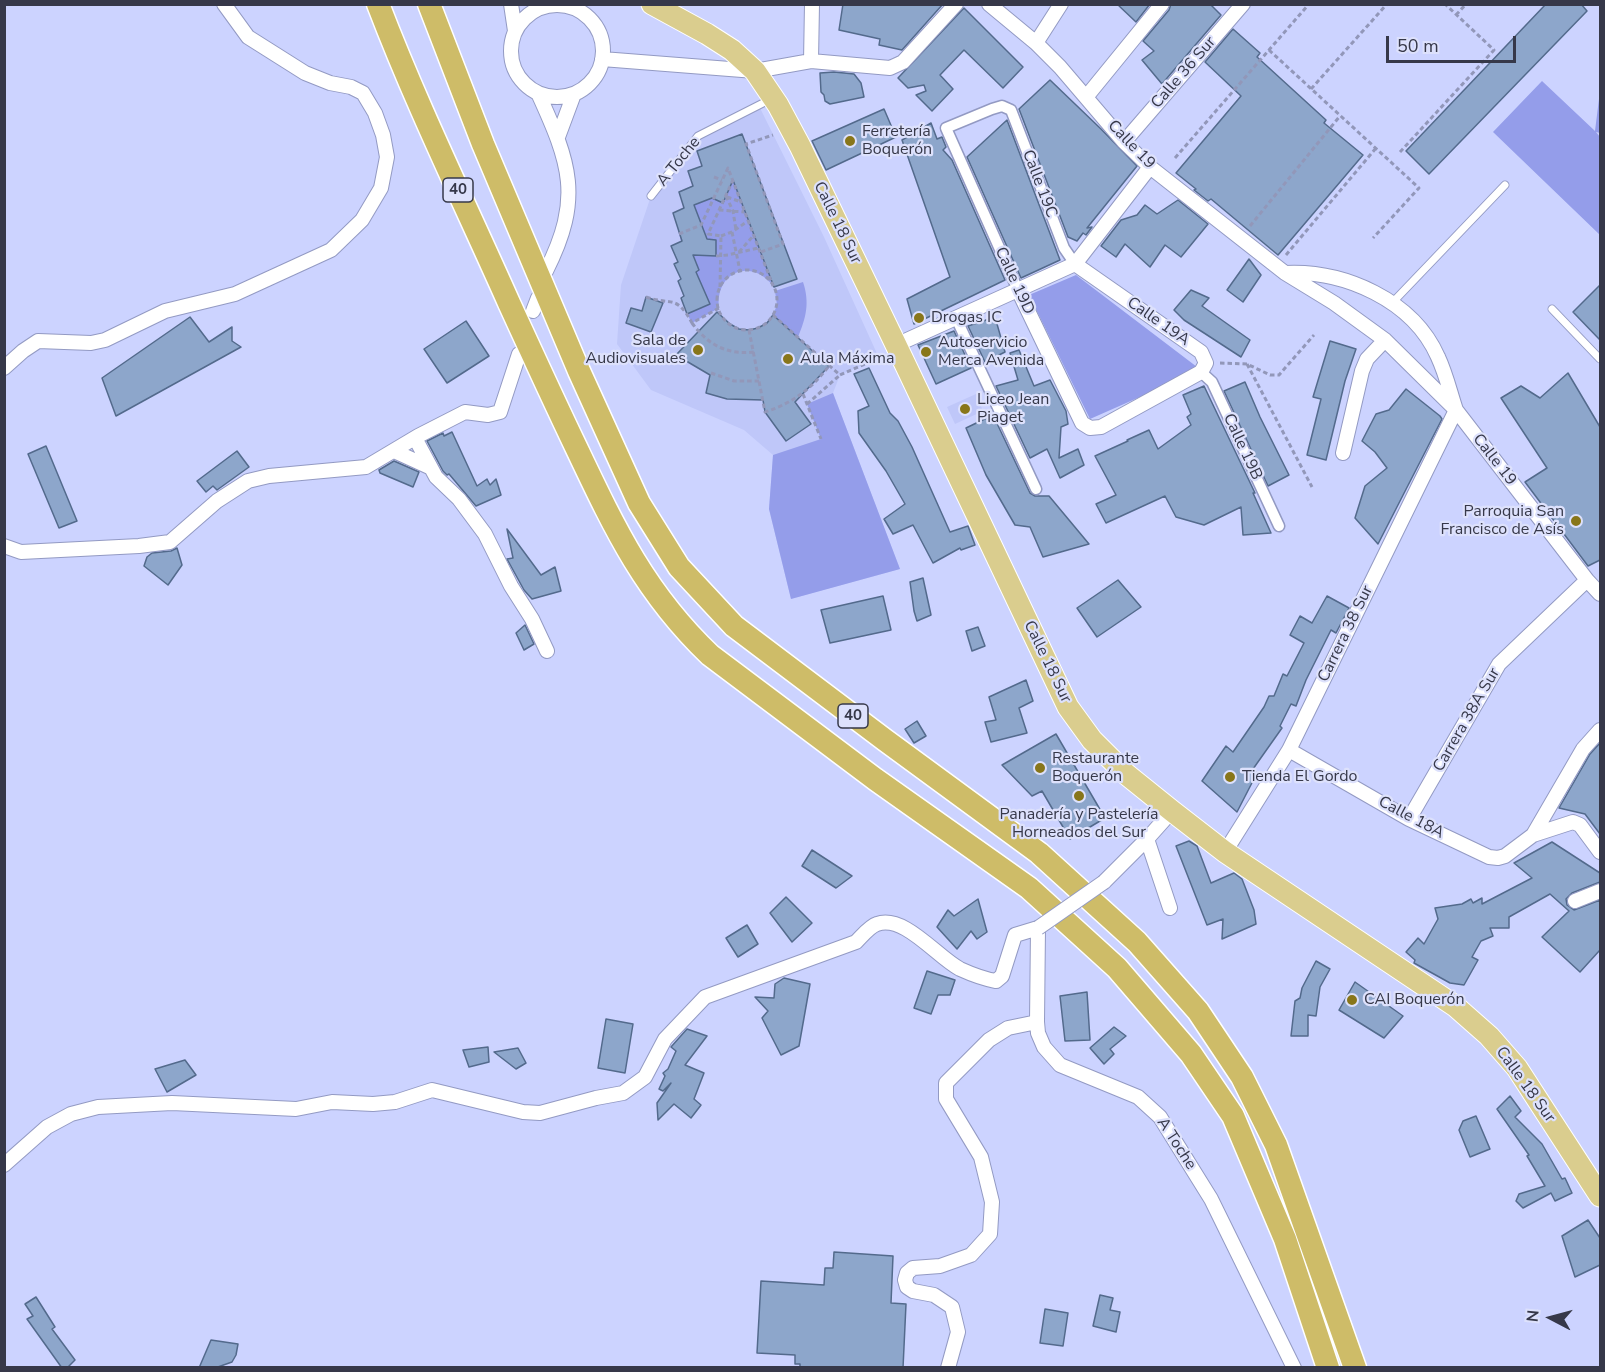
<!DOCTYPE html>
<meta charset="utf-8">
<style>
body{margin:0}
#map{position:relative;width:1605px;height:1372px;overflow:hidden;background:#ccd3ff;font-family:"Nunito Sans",sans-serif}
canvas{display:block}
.frame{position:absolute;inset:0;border:6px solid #363849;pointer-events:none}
.north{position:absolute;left:1521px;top:1288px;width:60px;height:60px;-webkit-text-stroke:4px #dde1fc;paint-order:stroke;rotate:276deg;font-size:16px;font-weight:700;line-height:24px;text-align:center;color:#363849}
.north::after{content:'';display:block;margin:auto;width:21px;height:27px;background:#363849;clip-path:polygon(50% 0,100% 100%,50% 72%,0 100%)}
.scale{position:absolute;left:1386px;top:36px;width:130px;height:27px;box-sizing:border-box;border:3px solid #363849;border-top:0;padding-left:8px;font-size:18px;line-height:21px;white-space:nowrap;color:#363849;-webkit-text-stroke:4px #dde1fc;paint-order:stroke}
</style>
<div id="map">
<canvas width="1605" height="1372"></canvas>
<div class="frame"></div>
<div class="north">N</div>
<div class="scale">50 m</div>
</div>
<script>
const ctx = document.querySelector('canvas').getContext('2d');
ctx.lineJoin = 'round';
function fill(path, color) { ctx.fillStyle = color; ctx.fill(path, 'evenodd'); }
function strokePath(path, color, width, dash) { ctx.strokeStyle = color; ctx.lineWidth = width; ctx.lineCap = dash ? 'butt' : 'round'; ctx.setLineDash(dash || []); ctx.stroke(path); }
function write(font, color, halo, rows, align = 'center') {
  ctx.font = font + ' "Nunito Sans",sans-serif'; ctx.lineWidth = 4.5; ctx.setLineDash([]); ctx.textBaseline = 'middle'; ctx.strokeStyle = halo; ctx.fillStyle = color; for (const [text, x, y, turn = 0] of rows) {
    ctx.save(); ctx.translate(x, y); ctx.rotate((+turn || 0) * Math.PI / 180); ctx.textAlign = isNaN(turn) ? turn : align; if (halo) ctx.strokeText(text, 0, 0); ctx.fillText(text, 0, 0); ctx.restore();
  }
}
fill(new Path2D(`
 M759,106L824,237L879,358L840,375L833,393L900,569L791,599L769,509L773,455L744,430L651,390L617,344L621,285L651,196L698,136Z
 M976,394L983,411L955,424L947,407Z`), '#bfc7f9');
fill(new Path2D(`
 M1542,81L1595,131L1600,91V133L1596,132L1600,137V235L1493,132Z
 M724,157L773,286C751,257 715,272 719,308L692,323L687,314L706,306L696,272L699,270L693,254L691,237L681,241L678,230L699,221L694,205Z
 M1076,275L1201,370L1090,419L1029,295Z
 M803,282C810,303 806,318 798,337L773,315L777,305L775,291Z
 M833,393L900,569L791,599L769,509L773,455L821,439L807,404Z`), '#949dea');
const building = new Path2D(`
 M843,4H943L902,50L879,45L880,39L839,30Z
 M1117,4H1150L1136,22Z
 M1171,4H1210L1221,15L1162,84L1142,60L1154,51L1143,41L1169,10Z
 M1546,4H1581L1587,11L1429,174L1406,151Z
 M964,8L1023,67L1003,88L964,50L940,75L953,89L932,111L916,95L926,91L924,85L908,88L898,78Z
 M1233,29L1260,53L1257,57L1326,120L1324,123L1363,155L1278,255L1211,199L1208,201L1194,190L1196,189L1176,173L1241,96L1205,62Z
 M834,72L854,74L861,83L864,97L830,104L825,101L824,95L821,92L820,73Z
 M1050,80L1101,129L1137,166L1087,228L1092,227L1086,235L1083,233L1077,241L1068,237L1019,109Z
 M884,109L896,137L826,170L812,141Z
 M1007,120L1060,260L1021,278L967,157Z
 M931,123L937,139L942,137L946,147L943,150L952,160L1005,280L914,324L907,299L950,277L902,140Z
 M742,134L797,279L774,287L733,180L723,203L712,198L694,205L707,239L716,240V256L693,255L699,270L696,272L710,304L687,314L681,298L684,296L678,281L681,279L674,264L678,262L671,246L682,241L673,213L684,208L679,192L693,186L688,171L702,166L697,151Z
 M1178,200L1208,224L1181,257L1165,245L1150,267L1125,244L1116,257L1101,246L1121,220L1137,215L1145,205L1157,214Z
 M1249,259L1261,275L1243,302L1227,290Z
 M1600,285V340L1573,312Z
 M1191,290L1209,298L1202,306L1250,340L1241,357L1184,320L1174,310Z
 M646,297L663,303L651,332L626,323L631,308L642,311Z
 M717,312L730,324L739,329L749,330L758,328L767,323L773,315L829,366L795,402L811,424L786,441L765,412L763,400L727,399L706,393L710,375L676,355Z
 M190,317L209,342L232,327V341L241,347L116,416L102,378Z
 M995,317L1005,352L985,362L968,326Z
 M466,321L489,356L447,383L424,349Z
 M954,331L971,368L936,384L918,345Z
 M1330,341L1356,349L1345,381L1326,460L1307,455L1321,399L1313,397Z
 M1019,350L1034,386L1050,380L1066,411L1068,424L1061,427L1059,458L1078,449L1084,465L1060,478L1047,449L1030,458L996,386L1018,380L1010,353Z
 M869,368L890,413L898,421L912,447L950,532L968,526L975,545L961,550L960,548L933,563L913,525L893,534L884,519L905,504L886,471L859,433L858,411L869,406L854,374Z
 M1568,373L1600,427V560L1588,566L1525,482L1547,468L1501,398L1521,386L1540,398Z
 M1245,382L1260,417L1289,475L1268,486L1224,391Z
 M1204,386L1255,493H1253L1271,533L1243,535L1241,507L1204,525L1176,517L1165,496L1106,523L1096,504L1116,495L1095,456L1128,441L1127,440L1149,430L1158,449L1191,425L1187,417L1191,414L1183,395Z
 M1406,389L1440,416L1442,419L1378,544L1355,518L1365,486L1387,468L1375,452L1362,441L1376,414L1389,410Z
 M993,415L1030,493L1035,496H1049L1089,544L1043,557L1030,527L1015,525L986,475L966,428Z
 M452,432L477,486L487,479L490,485L496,479L501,495L476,506L449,474L447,475L443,471L427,441L443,433L444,436Z
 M46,446L77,521L59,528L28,454Z
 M237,451L249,467L217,490L213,486L206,492L197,481Z
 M394,461L419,472L413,487L380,473L379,470Z
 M507,529L541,575L555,567L561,591L532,599L524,590L507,559L513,558Z
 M177,548L182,565L168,585L144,566L147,557L152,553L171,551Z
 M923,578L931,615L917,621L914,611L910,582Z
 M1118,580L1141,607L1097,637L1077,608Z
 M883,596L891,630L830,643L821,610Z
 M1327,596L1349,608L1336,633L1331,630L1306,680L1296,706L1291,704L1280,726L1282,728L1253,769L1257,773L1237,812L1202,781L1226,746L1233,752L1264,707L1269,696H1274L1283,674L1287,676L1304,643L1290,635L1300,616L1312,623Z
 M525,625L534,644L524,650L516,633Z
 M978,627L985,646L972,651L966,631Z
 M1026,680L1033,701L1019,708L1027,733L991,742L985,722L996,720L989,697Z
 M917,721L926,736L914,743L905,729Z
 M1056,734L1105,818L1070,839L1042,791L1032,796L1002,765Z
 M1600,743V834L1585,814L1559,808L1590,754Z
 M1189,841L1197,846L1211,883L1234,873L1242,879L1254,910L1256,924L1222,939L1223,919L1207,925L1176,846Z
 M1552,842L1600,873V882L1572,893L1566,899L1567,905L1574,910L1600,900V950L1580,972L1542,937L1569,911L1550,894L1509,917V928H1490L1493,936L1481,941L1472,957L1478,960L1464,985L1450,983L1414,963L1415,960L1406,952L1418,938L1424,944L1438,919L1435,908L1462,904L1471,899L1473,903L1482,898V904L1532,878L1514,863Z
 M812,850L852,876L836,888L802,866Z
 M786,897L812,923L792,942L770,913Z
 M978,899L987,932L977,939L971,931L957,949L937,927L948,910L954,916Z
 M747,925L758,944L738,957L726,938Z
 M1316,961L1330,969L1320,987L1316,1016L1308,1015V1036H1291L1295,1001L1300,998L1302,988Z
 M927,971L955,980L950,995H938L931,1014L914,1008Z
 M784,978L810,984L799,1046L781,1055L762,1018L768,1011L755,997L774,998L775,984Z
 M1355,982L1403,1016L1384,1038L1339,1010Z
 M1087,992L1090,1040L1065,1041L1060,996Z
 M606,1019L633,1024L625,1073L598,1068Z
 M1114,1027L1126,1036L1110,1049L1114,1054L1104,1064L1090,1048Z
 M687,1029L707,1036L685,1065L704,1073L694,1099L701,1105L691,1118L674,1104L658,1120L657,1103L671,1083L663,1091L659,1089L665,1076L663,1073L668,1069L676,1051L671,1047Z
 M488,1047L489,1062L469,1067L463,1050Z
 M518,1048L526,1063L516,1069L494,1052Z
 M185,1060L196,1075L167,1092L155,1069Z
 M1510,1096L1521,1111L1515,1117L1542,1144L1562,1179L1565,1178L1572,1193L1555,1201L1551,1193L1523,1208L1516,1201L1519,1194L1545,1186L1527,1156L1529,1155L1497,1109Z
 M1476,1116L1490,1149L1470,1157L1459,1130L1463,1121Z
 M1588,1220L1600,1238V1265L1575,1277L1562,1236Z
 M834,1252L893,1256L891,1303L906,1304L903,1368H800V1364H795V1355L757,1353L761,1281L824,1285L825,1268H833Z
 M1100,1295L1113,1298L1110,1310L1120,1312L1116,1332L1093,1326Z
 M36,1297L55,1327L52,1329L75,1360L67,1368H62L27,1319L33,1316L25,1304Z
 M1045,1309L1068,1313L1063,1346L1040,1343Z
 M211,1340L238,1344L236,1355L232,1362L215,1368H199Z`);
fill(building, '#8da6cb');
strokePath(building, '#536a8c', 1.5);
const service = new Path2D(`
 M651,196L698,136L771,99
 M1392,303L1505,185
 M1552,309L1600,359`);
const pedestrian = new Path2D(`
 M1018,290L946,128L992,109L1002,106L1011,110L1064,248L1075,264
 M956,318L1036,489
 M1201,372L1212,382L1279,526`);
const minor = new Path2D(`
 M511,4L515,31
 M989,4L1036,43L1060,67L1124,142L1150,167L1285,273L1334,303L1385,340L1456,410L1587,580L1600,594
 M511 51a46 46 0 1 1 92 0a46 46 0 1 1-92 0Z
 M1036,43L1061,4
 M602,59L755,71L811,61L890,68L903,62L956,4
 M811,61L812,4
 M538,93C570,163 583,198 546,271
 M1087,96L1162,4
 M558,137L574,94
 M1124,142L1243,4
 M1018,290L1082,423L1090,428L1101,427L1201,372L1206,363L1201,352L1075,264
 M533,311L538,298
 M896,345L1075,264L1150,167
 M4,368L23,351L38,341L91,343L105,340L165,311L235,294L331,250L362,220L381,188L387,157L383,135L375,113L363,93L351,87L330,83L305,73L248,37L224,4
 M415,438L436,477L459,499L485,534L511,586L532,619L547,651
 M394,451L429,467
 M1343,453L1362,371L1367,359L1385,340
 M4,546L21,552L139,546L170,542L217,501L248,481L269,476L366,467L418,436L465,412L488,415L500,412L519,354
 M1289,750L1409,819L1489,857L1498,858L1505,856L1533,835L1583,749L1600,730
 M1409,819L1499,664L1587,580
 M1533,835L1573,822L1580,825L1600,852
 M1147,839L1170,908
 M1225,852L1289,750L1456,410C1450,392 1446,374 1438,357C1413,300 1344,270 1285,273
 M1104,882L1147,839L1172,811
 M1575,901L1600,891
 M4,1165L47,1127L71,1114L98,1107L172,1103L296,1109L332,1102L373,1104L395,1102L432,1090L523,1112L540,1113L596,1098L623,1093L645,1077L665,1039L705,997L856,942C862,936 870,926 877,924C904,914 937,957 960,969C971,974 984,979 996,981L1002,976L1015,935L1038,928L1037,1022L1038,1033L1044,1047L1060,1065L1138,1097L1160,1117L1211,1199L1294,1368
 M948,1368L958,1332L952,1307L934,1295L913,1291L907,1287L905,1280L907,1273L913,1268L940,1266L971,1255L990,1234L992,1202L981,1157L946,1099V1083L989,1040L1008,1028L1037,1022`);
const primary = new Path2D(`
 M652,4L707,34L732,50L755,71L778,105L800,146L896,345L1068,707L1092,740L1126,774L1172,811L1225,852L1455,1006L1489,1036L1517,1068L1600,1196`);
const trunk = new Path2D(`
 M378,4C417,106 465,204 509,303C531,351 553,399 576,447C614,527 644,592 710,655L875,779L1029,888L1117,968L1191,1054L1233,1116L1285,1239L1328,1368
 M429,4L483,144L579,371L639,503L679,567L734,626L885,740L1039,853L1137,942L1198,1011L1242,1077L1276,1145L1355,1368`);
strokePath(service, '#939ac3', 9);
strokePath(pedestrian, '#939ac3', 13);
strokePath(minor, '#939ac3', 16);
strokePath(primary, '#fff', 23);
strokePath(trunk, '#fff', 25);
strokePath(new Path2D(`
 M1456,15L1466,4
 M1269,50L1419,188L1373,238
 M1311,89L1387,4
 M1400,152L1494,50L1445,4
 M1175,158L1309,4
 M714,177L722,180
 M726,196L733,211L736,230
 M727,197L741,202
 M719,210L744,212
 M1250,226L1340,116
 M732,232L740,271
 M679,234L701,225L728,168L773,286
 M721,236L732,232L748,221
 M739,252L754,235
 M761,252L783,244L746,144L773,135
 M1286,255L1376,148
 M716,256L728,255L758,248
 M717 300a30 30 0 1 1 60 0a30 30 0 1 1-60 0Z
 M720,287L721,236L708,234L733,180
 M646,297C673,306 676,294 692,323L719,308
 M773,315L840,375L879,358
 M692,323C708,345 727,355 754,352
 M749,330L765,412C793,403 811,389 829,366
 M1220,363L1247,364L1270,375H1279L1314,335
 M1247,364L1312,487
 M711,373L734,381H759
 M803,394L821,439
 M807,404L840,375`), '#9297b9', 3, [4.5, 3]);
strokePath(service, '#fff', 7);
strokePath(pedestrian, '#fff', 10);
strokePath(minor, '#fff', 14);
strokePath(primary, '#dacd8e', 21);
strokePath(trunk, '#cebc68', 22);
const minorBridge = new Path2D(`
 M1038,928L1104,882`);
strokePath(minorBridge, '#939ac3', 16, []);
strokePath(minorBridge, '#fff', 14);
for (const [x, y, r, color] of [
 [850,141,6,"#88761a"],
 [919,318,6,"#88761a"],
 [698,350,6,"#88761a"],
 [926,352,6,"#88761a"],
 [788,359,6,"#88761a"],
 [965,409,6,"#88761a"],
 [1576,521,6,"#88761a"],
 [1040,768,6,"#88761a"],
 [1230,777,6,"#88761a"],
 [1079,796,6,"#88761a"],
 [1352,1000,6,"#88761a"]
]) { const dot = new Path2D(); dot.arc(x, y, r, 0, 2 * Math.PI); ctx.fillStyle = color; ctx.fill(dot); strokePath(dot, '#dde1fc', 2); }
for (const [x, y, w] of [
 [458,190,30],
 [853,716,30]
]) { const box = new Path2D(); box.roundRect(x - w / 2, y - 12, w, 24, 4.5); ctx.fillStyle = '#dde1fc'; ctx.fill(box); strokePath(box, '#363849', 1.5); }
write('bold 15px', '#363849', null, [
 ["40",458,190],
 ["40",853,716]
]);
write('16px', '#363849', '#dde1fc', [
 ["Calle 36 Sur",1184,73,-49],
 ["Calle 19",1131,145,46],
 ["A Toche",679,162,-51],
 ["Calle 19C",1039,184,69],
 ["Calle 18 Sur",837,223,64],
 ["Calle 19D",1014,281,65],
 ["Calle 19A",1158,322,35],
 ["Calle 19B",1242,447,65],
 ["Calle 19",1494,460,52],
 ["Carrera 38 Sur",1346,634,-64],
 ["Calle 18 Sur",1047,662,64],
 ["Carrera 38A Sur",1467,720,-60],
 ["Calle 18A",1411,818,28],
 ["Calle 18 Sur",1525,1085,54],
 ["A Toche",1176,1144,57]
]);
write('16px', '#363849', '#dde1fc', [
 ["Ferretería",862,132],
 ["Boquerón",862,150],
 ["Drogas IC",931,318],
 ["Sala de",686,341,"right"],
 ["Audiovisuales",686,359,"right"],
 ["Autoservicio",938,343],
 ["Merca Avenida",938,361],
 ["Aula Máxima",800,359],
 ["Liceo Jean",977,400],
 ["Piaget",977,418],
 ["Parroquia San",1564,512,"right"],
 ["Francisco de Asís",1564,530,"right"],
 ["Restaurante",1052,759],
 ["Boquerón",1052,777],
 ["Tienda El Gordo",1242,777],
 ["Panadería y Pastelería",1079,815,"center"],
 ["Horneados del Sur",1079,833,"center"],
 ["CAI Boquerón",1364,1000]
], 'left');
</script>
